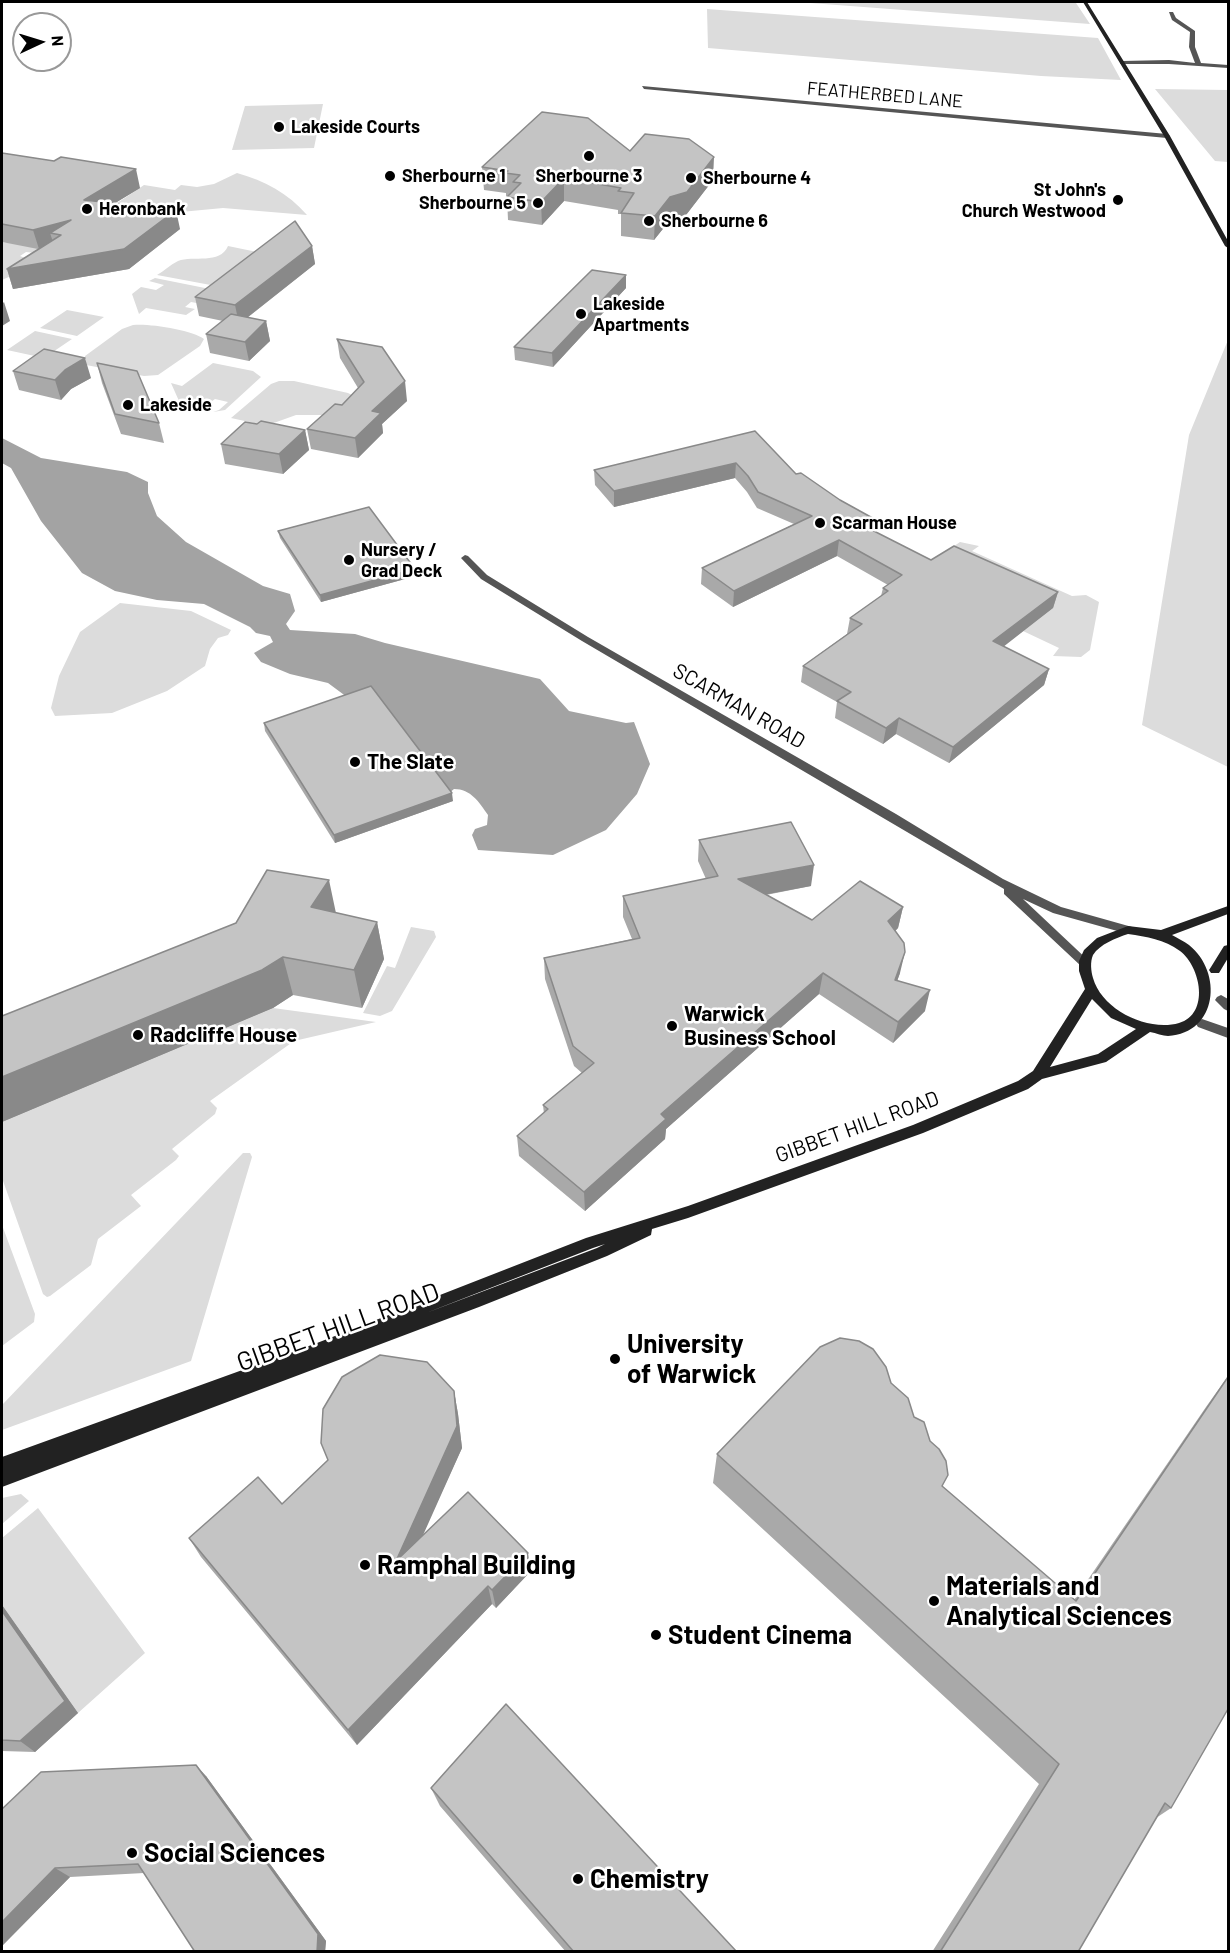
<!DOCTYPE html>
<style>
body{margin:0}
#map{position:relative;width:1230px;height:1953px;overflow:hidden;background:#fff;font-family:Barlow,sans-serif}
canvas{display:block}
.frame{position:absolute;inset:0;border:3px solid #000;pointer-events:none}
.north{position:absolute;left:12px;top:12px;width:60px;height:60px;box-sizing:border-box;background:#fff;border:2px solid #999;border-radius:50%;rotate:86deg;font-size:16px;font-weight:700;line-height:24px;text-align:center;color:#000}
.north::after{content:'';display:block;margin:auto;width:21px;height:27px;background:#000;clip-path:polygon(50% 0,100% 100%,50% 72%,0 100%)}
</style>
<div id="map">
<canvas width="1230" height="1953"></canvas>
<div class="frame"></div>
<div class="north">N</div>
</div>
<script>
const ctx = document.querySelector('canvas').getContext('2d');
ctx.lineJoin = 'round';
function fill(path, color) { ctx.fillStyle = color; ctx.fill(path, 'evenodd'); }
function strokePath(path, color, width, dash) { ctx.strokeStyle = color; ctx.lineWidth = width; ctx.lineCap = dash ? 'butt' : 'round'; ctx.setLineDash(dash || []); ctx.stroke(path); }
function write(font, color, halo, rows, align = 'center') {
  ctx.font = font + ' Barlow,sans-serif'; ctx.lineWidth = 5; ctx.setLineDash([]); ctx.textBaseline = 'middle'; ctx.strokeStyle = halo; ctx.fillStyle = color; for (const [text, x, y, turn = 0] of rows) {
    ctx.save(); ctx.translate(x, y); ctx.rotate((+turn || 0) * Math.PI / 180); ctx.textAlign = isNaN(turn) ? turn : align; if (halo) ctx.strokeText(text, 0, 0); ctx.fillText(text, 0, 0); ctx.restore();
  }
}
fill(new Path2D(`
 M797,2L1076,3L1090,24Z
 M707,9L1098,38L1121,80L1041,76L708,48Z
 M1155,89L1228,90V162L1215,161Z
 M323,104L314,148L232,150L245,106Z
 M237,173C265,181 288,193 307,215L223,208L170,213L35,253L26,252L20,256L28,259L13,275L2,280V242C46,251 109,209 144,185L175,190L181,185L197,187L214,184Z
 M228,246L257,252L216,286L157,275C164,271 170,265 178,261C193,255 220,265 228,246Z
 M155,278L205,288L211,290L202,304L191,302L185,307L195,309L186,315L146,308L139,314L132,294L141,287L156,290L164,285L149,281Z
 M67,310L104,317L77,336L40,328Z
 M133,325C148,323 193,330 204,339L200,346L158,375L144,376L86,365L85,356L122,329Z
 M35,331L72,339L44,358L7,350Z
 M1228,340V767L1142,725L1189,435Z
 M213,363L253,371L261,377L225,410L213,412L219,410L228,402L215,399L201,409L179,401L171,383L182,386Z
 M279,381H294L348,393L352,395L353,402L323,415H296L271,424L263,425L231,418L271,384Z
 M960,542L979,546L972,551L1072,596L1086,595L1099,602L1090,650L1081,657L1053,656L1059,648L1023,631L1053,608L941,555Z
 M120,603L191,611L231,630L228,635L218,638L210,649L205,666L167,691L112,713L55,716L51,708L59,676L80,632Z
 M411,927L434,931L436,937L392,1011L380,1016L363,1013L387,966L395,968Z
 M273,1008L376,1022L294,1041L210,1101L217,1108L215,1114L172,1149L179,1156L176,1160L131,1195L141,1206L98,1239L91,1265L50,1296L47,1297L43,1294L2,1178V1122Z
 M243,1153H250L252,1157L191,1361L2,1430V1405Z
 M2,1225L35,1314L34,1322L2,1346Z
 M21,1494L29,1501L2,1524V1498Z
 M38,1508L145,1653L78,1713L2,1605V1538Z`), '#dcdcdc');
fill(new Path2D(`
 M2,438L41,458L127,472L148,482V493L157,516L186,542L263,586L290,594L295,611L286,624L290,630L355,634L385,643L540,679L569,711L626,723L634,722L650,764L637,794L606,830L553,855L478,850L472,835L475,829L487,825L488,815C479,802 471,789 454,789L448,794L351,700L328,683L290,674L261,662L254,653L273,642L270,636L256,633L250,627L204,604L157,600L115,591L82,573L41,521L11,468L2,463Z`), '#a3a3a3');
fill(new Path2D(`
 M1169,12H1173L1176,18L1195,31V47L1201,63L1228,65V68L1169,64H1120L1122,61L1169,60L1195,63L1189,47L1190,32L1172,20Z
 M642,86L1167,134L1170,136L1167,138L644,89Z
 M465,555L468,556L487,575L588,637L896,814L1003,879L1061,907L1132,927L1134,930L1128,934L1053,913L1023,899L1091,963L1085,967L1081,966L1004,894V889L582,641L481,579L461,558Z
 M1221,995L1228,999V1011L1224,1009L1215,1000L1217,997Z
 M1202,1019L1228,1028V1038L1198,1027L1196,1024L1198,1021Z`), '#555');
fill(new Path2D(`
 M1083,2H1087L1170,136L1228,241V248L1225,246L1164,136Z
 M1228,906V914L1172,935C1177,938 1184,941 1189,945C1223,972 1218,1033 1168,1036C1163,1036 1156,1033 1150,1032L1106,1062L1042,1079L1028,1089L923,1133L688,1218L652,1229L651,1235L607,1256L479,1307L2,1487V1457L317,1343L586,1238L688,1206L913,1125L1018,1081L1033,1071L1085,989L1079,971V961L1084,950L1097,938L1128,926L1161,930ZM1128,934C1147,937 1164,939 1180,951C1201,967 1210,1014 1179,1023C1148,1032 1102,1010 1093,978C1091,971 1090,962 1093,955C1100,944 1116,938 1128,934ZM1092,999L1111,1018L1136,1029L1098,1054L1050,1067ZM605,1244L597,1248L426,1313L593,1248Z
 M1228,945V958L1219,973H1211L1209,970L1211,967L1224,946Z`), '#222');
fill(new Path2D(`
 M630,151L713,180L686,215L670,220L654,240L621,236V214H618V210L564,201L542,225L508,220L507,197V196H506V193L484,190L482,167Z
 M2,153L140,188L115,203L180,229L129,269L13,289L7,269L38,249L2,242Z
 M312,246L315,264L247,318L266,321L270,341L249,361L210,353L206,334L223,321L199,316L195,297Z
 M626,275V288L553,367L515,360L514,347Z
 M337,339L407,401L382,424L383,433L358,458L311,449L307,429L342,405L358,388L340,358Z
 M97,363L159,423L164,443L121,434L102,383Z
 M13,371L91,378L71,389L61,400L19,390Z
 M257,424L305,430L309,450L283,474L225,464L221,444Z
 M755,431L796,474L877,533L931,560L1058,592L1053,608L1003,646L1049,669L1044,685L949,763L896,734L883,744L835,718L837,702L801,682L803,666L847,634L850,618L881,596L883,588L888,585L837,556L733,607L701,584L702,568L794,524L757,508L747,492L735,478L614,507L595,485L594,470Z
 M278,531L415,569L416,576L321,602L280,538Z
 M264,723L453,801L335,843L265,731Z
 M699,840L811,886L766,895L812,920L903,907L898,928L895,931L900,973L897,981L925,1011L893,1043L819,994L666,1129L665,1139L585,1211L519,1156L517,1136L544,1114L543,1105L582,1073L574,1066L545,979L544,958L632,939L623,917V896L706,879L698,861Z
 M336,913L377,922L384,959L362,1008L293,995L273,1008L2,1122Z
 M1228,1376L1171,1808L1156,1818L1078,1952H932L1039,1784L713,1483L717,1454L891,1383L914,1417L943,1487L1074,1600L1206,1407Z
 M454,1391L458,1414L462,1448L422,1535L528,1553L530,1572L496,1608L492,1604L357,1745L201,1557L189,1538L282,1504Z
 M2,1605L78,1713L35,1752L2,1751Z
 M206,1776L326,1941L325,1952H195L144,1873L70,1877L2,1946V1809Z
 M431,1788L737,1952H566L440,1806Z`), '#a9a9a9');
fill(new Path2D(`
 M714,157L713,180L686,215L670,220L654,240L655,216L670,197Z
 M136,169L140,188L89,219L84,200Z
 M564,178V201L542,225L541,202Z
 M176,210L180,229L129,269L13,289L7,269Z
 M71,220L61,235L50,233L54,245L39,249L33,230Z
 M312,246L315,264L239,324L235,305Z
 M626,275V288L553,367L552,353Z
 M4,302L10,321L2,326V304Z
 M266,321L270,341L249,361L245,342Z
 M85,358L91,378L71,389L61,400L55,380L65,370Z
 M405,381L407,401L382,424L383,433L358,458L355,438L372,411Z
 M305,430L309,450L283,474L279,454Z
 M736,463L735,478L614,507V491Z
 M878,521L876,537L866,527Z
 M839,540L837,556L733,607L734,591Z
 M415,569L416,576L321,602L320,595Z
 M1058,592L1053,608L989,658L993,641Z
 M1049,669L1044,685L949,763L953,747Z
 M899,718L896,734L883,744L886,728Z
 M452,793L453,801L335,843L334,835Z
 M814,865L811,886L736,900L738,879Z
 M329,880L337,918L311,907Z
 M903,907L898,928L884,942L888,921Z
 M377,922L384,959L362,1008L354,970Z
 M905,952L900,973L890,1001L895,980Z
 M283,957L293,995L273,1008L2,1122V1077Z
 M823,973L819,994L666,1129L665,1139L585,1211L584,1192L661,1114Z
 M930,990L925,1011L893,1043L898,1022Z
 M454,1391L458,1414L462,1448L403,1580L396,1561Z
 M528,1553L530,1572L496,1608L492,1590Z
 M488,1586L492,1604L357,1745L348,1730Z
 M2,1605L78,1713L35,1752L20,1741L2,1611Z
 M196,1765L206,1776L326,1941L325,1952H317Z
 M55,1868L70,1877L2,1946V1922Z`), '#898989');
const building = new Path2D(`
 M542,112L588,118L630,151L645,134L689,139L714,157L687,192L670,197L655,216L621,213L634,193L618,191L621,188L564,178L541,202L507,197L521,183L513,182L520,175L505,173L508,171L482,167Z
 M2,153L54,161L61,157L136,169L84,200L176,210L124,249L7,269L61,235L50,233L71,220L33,230L2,224Z
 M295,221L312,246L235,305L195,297Z
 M592,270L626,275L552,353L514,347Z
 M231,314L266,321L245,342L206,334Z
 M337,339L382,347L405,381L372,411L381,413L355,438L307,429L335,404L342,405L364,382Z
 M44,349L85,358L65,370L55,380L13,371Z
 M97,363L137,371L159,423L115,414Z
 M261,421L305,430L279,454L221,444L245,422L257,424Z
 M755,431L796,474L801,473L840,500L878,521L866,527L931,560L954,546L1058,592L993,641L1049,669L953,747L899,718L886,728L837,701L851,692L803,666L862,624L850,618L888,591L883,588L902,575L839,540L734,591L702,568L812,516L758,492L748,476L736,463L614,491L594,470Z
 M369,507L415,569L320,595L278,531Z
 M371,686L452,793L334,835L264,723Z
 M791,822L814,865L738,879L812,920L860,881L903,907L888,921L904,943L905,952L895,980L930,990L898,1022L823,973L661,1114L666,1119L584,1192L517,1136L548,1109L543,1105L594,1063L573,1046L544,958L640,938L623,896L718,876L699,840Z
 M267,870L329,880L311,907L377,922L354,970L283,957L262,970L2,1077V1016L236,923Z
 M840,1338L859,1341L873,1349L886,1367L891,1383L908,1398L914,1417L924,1422L930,1441L939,1449L946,1461L948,1475L942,1486L1076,1601L1228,1377V1709L1171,1808L1165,1803L1078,1952H940L1059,1764L717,1454L820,1347Z
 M380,1355L427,1362L454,1391L457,1426L396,1561L468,1492L528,1553L492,1590L488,1586L348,1730L189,1538L258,1477L282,1504L328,1460L321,1443L323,1409L342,1377Z
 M2,1611L65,1701L20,1741L2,1740Z
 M506,1704L737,1952H574L431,1788Z
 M196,1765L318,1934L317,1952H195L138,1864L55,1868L2,1922V1809L41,1772Z`);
fill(building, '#c4c4c4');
strokePath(building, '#898989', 1.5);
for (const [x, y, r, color] of [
 [279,127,6,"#000"],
 [589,156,6,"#000"],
 [390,176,6,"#000"],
 [691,178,6,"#000"],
 [1118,200,6,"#000"],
 [538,203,6,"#000"],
 [87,209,6,"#000"],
 [649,221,6,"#000"],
 [581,314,6,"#000"],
 [128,405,6,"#000"],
 [820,523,6,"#000"],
 [349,560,6,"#000"],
 [355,762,6,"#000"],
 [672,1026,6,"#000"],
 [138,1035,6,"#000"],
 [615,1359,6,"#000"],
 [365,1565,6,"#000"],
 [934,1601,6,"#000"],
 [656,1635,6,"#000"],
 [132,1853,6,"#000"],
 [578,1879,6,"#000"]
]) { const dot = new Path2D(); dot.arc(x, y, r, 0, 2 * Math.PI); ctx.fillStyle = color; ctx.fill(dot); strokePath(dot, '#fff', 2); }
write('18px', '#000', '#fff', [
 ["FEATHERBED LANE",885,95,5]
]);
write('bold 18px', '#000', '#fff', [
 ["Lakeside Courts",291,127],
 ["Sherbourne 1",402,176],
 ["Sherbourne 3",589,176,"center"],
 ["Sherbourne 4",703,178],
 ["St John's",1106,190,"right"],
 ["Church Westwood",1106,211,"right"],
 ["Sherbourne 5",526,203,"right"],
 ["Heronbank",99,209],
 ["Sherbourne 6",661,221],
 ["Lakeside",593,304],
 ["Apartments",593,325],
 ["Lakeside",140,405],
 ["Scarman House",832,523],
 ["Nursery /",361,550],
 ["Grad Deck",361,571]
], 'left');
write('21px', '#000', '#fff', [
 ["SCARMAN ROAD",739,706,30],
 ["GIBBET HILL ROAD",857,1127,-20]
]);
write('bold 21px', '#000', '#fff', [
 ["The Slate",367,762],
 ["Warwick",684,1014],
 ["Business School",684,1038],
 ["Radcliffe House",150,1035]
], 'left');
write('26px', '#000', '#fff', [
 ["GIBBET HILL ROAD",338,1327,-20]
]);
write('bold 26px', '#000', '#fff', [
 ["University",627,1344],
 ["of Warwick",627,1374],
 ["Ramphal Building",377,1565],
 ["Materials and",946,1586],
 ["Analytical Sciences",946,1616],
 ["Student Cinema",668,1635],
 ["Social Sciences",144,1853],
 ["Chemistry",590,1879]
], 'left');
</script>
